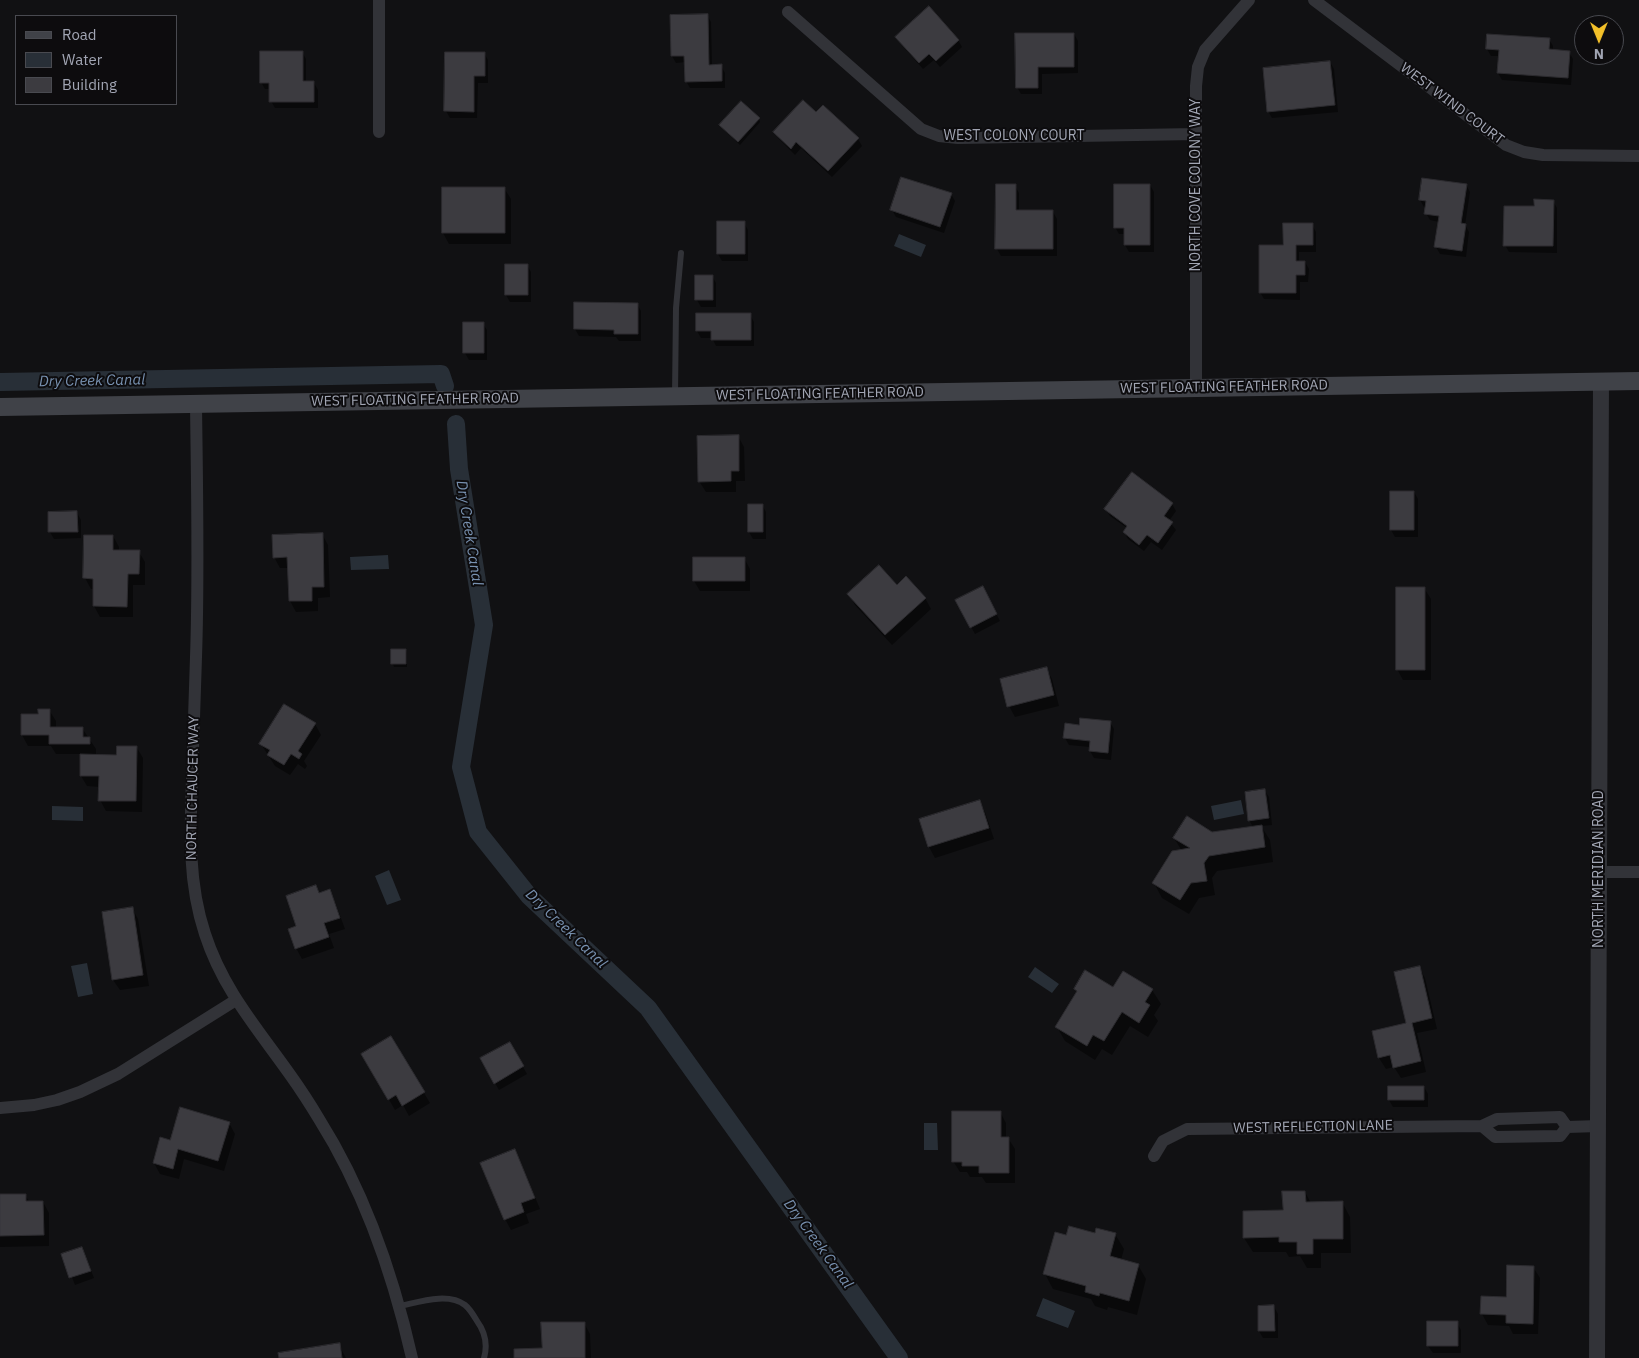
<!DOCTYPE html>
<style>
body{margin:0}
#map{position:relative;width:1639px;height:1358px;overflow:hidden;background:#111113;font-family:"IBM Plex Sans",sans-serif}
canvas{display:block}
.legend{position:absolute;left:15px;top:15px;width:162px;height:90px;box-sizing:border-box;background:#0d0c0e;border:1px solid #494a50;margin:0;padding:6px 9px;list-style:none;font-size:15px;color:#a2a6b4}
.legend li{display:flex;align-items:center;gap:10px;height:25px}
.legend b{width:25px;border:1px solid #494a50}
.north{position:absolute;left:1574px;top:15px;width:50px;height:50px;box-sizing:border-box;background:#0d0c0e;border:1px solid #494a50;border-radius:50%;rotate:180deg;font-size:14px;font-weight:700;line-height:20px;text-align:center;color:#a2a6b4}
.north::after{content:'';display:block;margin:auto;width:18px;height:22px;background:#f3c029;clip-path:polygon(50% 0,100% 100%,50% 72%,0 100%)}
</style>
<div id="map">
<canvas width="1639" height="1358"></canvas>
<ul class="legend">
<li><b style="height:6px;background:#404248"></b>Road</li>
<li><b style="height:14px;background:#282f37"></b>Water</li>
<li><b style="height:14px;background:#3c3b40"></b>Building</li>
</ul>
<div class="north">N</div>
</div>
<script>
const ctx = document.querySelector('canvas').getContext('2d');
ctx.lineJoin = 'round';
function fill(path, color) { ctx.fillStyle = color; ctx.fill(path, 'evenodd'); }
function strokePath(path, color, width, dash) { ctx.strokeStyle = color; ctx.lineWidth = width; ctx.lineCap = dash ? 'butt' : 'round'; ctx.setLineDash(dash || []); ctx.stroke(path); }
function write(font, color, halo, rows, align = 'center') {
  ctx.font = font + ' "IBM Plex Sans",sans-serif'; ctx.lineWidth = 4; ctx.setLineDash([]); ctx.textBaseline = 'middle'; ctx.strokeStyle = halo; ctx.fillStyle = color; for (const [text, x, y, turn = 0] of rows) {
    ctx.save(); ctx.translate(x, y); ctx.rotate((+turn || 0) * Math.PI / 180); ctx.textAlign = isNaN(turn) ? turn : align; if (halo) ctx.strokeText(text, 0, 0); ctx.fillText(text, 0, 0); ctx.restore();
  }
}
fill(new Path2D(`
 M899,234L926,245L921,257L894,246Z
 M388,555L389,569L351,570L350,557Z
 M1241,800L1244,814L1214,820L1211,806Z
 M52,806L83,807V821L52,820Z
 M389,870L401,900L387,905L375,876Z
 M87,963L93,994L78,997L71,966Z
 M1035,967L1059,984L1052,993L1028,977Z
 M924,1123H937L938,1150H924Z
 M1043,1298L1075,1311L1068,1328L1036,1316Z`), '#282f37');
fill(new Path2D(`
 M929,8L958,40L962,47L940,67L934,60L923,69L901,44L897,37Z
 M707,15L711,22L712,66H721L725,73V88H690L686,81V62L676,63L672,56Z
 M1017,34H1074L1078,41V73L1042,74V94H1021L1017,87Z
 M1549,39L1553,46V51L1569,52L1573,59L1571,85L1502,80L1498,73L1499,56H1491L1487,49Z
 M302,52L306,59V83H314L318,90V108H275L271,101V89H265L261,82Z
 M484,53L488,60V83H478L477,118H450L446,111Z
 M1330,62L1334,69L1338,112L1272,118L1268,111Z
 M817,114L858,139L862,146L832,177L801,148L795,155L779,139L775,132Z
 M759,119L760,122L740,145L720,126Z
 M1150,185L1154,192V252H1129L1125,245V234H1119L1115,227Z
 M1466,185L1470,192L1465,225L1469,232L1466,257L1440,254L1436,247L1439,222L1430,220L1426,213L1427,207H1424L1420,200Z
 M1015,186L1019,193V212H1053L1057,219V256H1001L997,249Z
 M504,188L511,199V244H449L443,233Z
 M951,194L955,201L944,233L896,217L892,210Z
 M1553,201L1557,208V253L1509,252L1505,245L1535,208Z
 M744,223L748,230V261H722L718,254Z
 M1312,225L1316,232V252H1299V262H1305L1309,269L1308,282H1300V300L1264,299L1260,292L1284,246Z
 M527,265L531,272V302H510L506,295Z
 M712,276L716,283V307H701L697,300Z
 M576,303L637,304L641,311V341H619L616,337L579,336L575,329Z
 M697,315H750L754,322V346H716L712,338H701L697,331Z
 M483,324L487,330V360H469L465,353Z
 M738,436L744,447L745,481H736V492H706L699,481Z
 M1132,474L1172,504L1176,511L1169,521L1176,530L1162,550L1151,542L1144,551L1128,539L1124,532L1127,528L1110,516L1106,509Z
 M1414,492L1418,499V537H1395L1391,530Z
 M762,505L766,512V539H753L749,532Z
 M77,513L81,520V538L54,539L50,532Z
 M322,534L328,545L330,597L318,598V611L296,612L290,601L289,568H280L274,557Z
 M113,536L119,547V551L139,552L145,562V585H133V617H100L94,606V589H91L85,578Z
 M744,558L750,569V591H700L694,581Z
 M897,586L925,598L931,609L892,645L855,605L849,594Z
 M1424,588L1431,599V680H1403L1397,669Z
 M986,594L1000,621L975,634L957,601Z
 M393,650H406L407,653V667H394L393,664Z
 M1046,668L1052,679L1059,706L1015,717L1009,706Z
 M49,710L56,721V728H82L96,749V755L118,756L137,748L143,758L142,812L106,811L100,800V787L87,786L81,776L82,754H56L51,746H28L22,735V715H39Z
 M1110,722L1114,729L1111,760L1094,758L1090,751V747L1069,745L1065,738L1080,726Z
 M315,724L321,735L304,761L307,766L305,769L298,764L290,775L275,766L261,744Z
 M1265,791L1269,797L1272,825L1261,826L1270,840L1273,862L1217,871L1212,878L1215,895L1199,898L1189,914L1162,898L1154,883L1182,851L1174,838L1253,827L1249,820Z
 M979,801L985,812L994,839L935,858L929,847L920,820Z
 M316,887L320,894L329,891L335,902L345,929L329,934L334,948L302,959L296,948L298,927Z
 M132,908L138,919L149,986L120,990L113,980Z
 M1419,967L1425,978L1437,1029L1417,1033L1426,1072L1401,1078L1394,1067L1386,1069L1379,1058L1373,1032L1407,1024Z
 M1075,989L1152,990L1161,1004L1154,1015L1158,1021L1148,1037L1130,1026L1112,1055L1102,1049L1095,1060L1065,1041L1057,1027L1077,993Z
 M391,1038L430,1103L409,1116L403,1105L395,1110L363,1054Z
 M509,1043L527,1074L499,1090L481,1059Z
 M1424,1087L1428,1094V1107H1393L1389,1100Z
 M1000,1112L1006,1123V1138H1008L1015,1149V1183H986L982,1177H970L967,1172H960L953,1161Z
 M229,1123L235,1134L224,1171L184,1159L179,1179L160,1174L154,1163L171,1142Z
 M514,1151L520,1161L540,1209L526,1214L529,1223L511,1230L505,1219Z
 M1305,1192L1311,1203L1342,1202L1350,1217L1351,1253H1321V1268H1307L1300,1256L1289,1257L1286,1252H1253L1244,1238L1284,1211Z
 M25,1195L30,1203L43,1202L49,1213V1246L0,1247V1196Z
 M1095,1234H1115L1124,1249L1121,1260L1138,1265L1146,1279L1137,1315L1108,1307L1107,1310L1095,1306L1091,1299L1053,1289L1045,1274Z
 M82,1248L94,1278L75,1285L63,1254Z
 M1533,1267L1540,1278L1538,1334H1513L1509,1326L1488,1325L1482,1314V1298H1507Z
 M1274,1307L1278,1314V1338H1263L1259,1331Z
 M584,1323L590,1334L591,1358H516L543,1350Z
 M1428,1323H1457L1461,1330V1353H1433L1428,1346Z
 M339,1345L346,1358H281Z`), '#0007');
strokePath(new Path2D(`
 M0,382L441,374L445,386
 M456,424L459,469L484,625L461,767L478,832L529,896L648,1008L899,1358`), '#282f37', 18);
const building = new Path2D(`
 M929,6L959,40L936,61L929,54L919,63L895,37Z
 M708,14L709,65L722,64V81L685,82L684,56H671L670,15Z
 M1015,33H1074V67H1038V88H1016Z
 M1487,34L1550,38L1549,49L1570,51L1568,78L1497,73L1499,50L1486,49Z
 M260,51H303V81H314V102H269V83H260Z
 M445,52H485V76H474V112L444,111Z
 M1330,61L1335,105L1267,112L1263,68Z
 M803,100L816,112L823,105L859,138L828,171L796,142L791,149L773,132Z
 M741,101L760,118L738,142L719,125Z
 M901,177L952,193L940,227L890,210Z
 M1422,178L1467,184L1461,223L1466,224L1462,251L1434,247L1439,216L1424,214L1426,201L1419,200Z
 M996,184H1016V210H1053V249H995Z
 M1114,184H1150V245H1124V228H1114Z
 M442,187H505V233H442Z
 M1534,199L1554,200L1553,246H1503L1504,206H1534Z
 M717,221H745V254H717Z
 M1283,223H1313V245H1296V261H1305V275H1296V293H1259V245H1283Z
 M505,264H528V295H505Z
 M695,275H713V300H695Z
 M574,302L638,303V334H614V330L574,329Z
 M696,313H751V340H711V331H696Z
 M463,322H484V353H463Z
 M739,435V471H731V481L698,482L697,436Z
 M1132,472L1173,503L1164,516L1173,522L1158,543L1147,535L1139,545L1123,532L1127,526L1104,509Z
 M1390,491H1414V530H1390Z
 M748,504H763V532H748Z
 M77,511L78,532H48V512Z
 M323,533L324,587H312V601H289L287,557L273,558L272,535Z
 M84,535H113V550H140L139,574H128L127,607L93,606V579L83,578Z
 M693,557H745V581H693Z
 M879,565L897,585L906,576L926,598L885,635L847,594Z
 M983,586L997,614L970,628L955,600Z
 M1396,587H1425V670H1396Z
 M391,649H406V664H391Z
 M1047,667L1054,695L1007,707L1000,679Z
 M284,704L316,723L298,751L302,754L299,759L291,754L284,765L267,755L270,750L259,744Z
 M38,709H50V727H83V737H90V744H49V735H21V714H38Z
 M1080,718L1111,721L1108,753L1089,751L1090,741L1063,738L1065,723L1079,725Z
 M117,746H137L136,801H98L99,776H80V754L116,755Z
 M1265,789L1269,818L1248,821L1245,792Z
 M980,800L989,828L928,847L919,819Z
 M1187,816L1212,832L1262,825L1265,847L1209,856L1204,863L1207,881L1191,883L1180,900L1152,883L1172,851L1190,848L1173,838Z
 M316,885L319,893L330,889L340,918L324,923L329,937L295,949L288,929L296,926L286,896Z
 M133,907L143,975L112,980L102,912Z
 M1420,966L1432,1018L1412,1023L1421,1061L1393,1068L1390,1055L1378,1058L1372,1031L1406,1023L1394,972Z
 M1085,970L1113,987L1123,971L1153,989L1145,1002L1150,1005L1139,1023L1122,1012L1104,1041L1093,1035L1087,1046L1055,1027L1077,991L1074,989Z
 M391,1036L425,1092L402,1106L396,1095L388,1100L361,1054Z
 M510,1042L524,1066L494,1084L480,1058Z
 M1388,1086H1424V1100H1388Z
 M180,1107L230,1122L218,1161L178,1149L173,1169L153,1163L160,1137L170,1140Z
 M952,1111H1001V1137H1009V1173H979V1166H962V1162H952Z
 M515,1149L535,1198L521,1203L524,1212L504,1220L480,1163Z
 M1282,1191H1305L1306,1202L1343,1201V1239H1313V1254H1297V1242H1279V1237L1243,1238V1211L1283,1210Z
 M0,1194H26V1201H43L44,1235L0,1236Z
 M1069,1226L1095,1233L1096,1228L1116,1233L1110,1256L1139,1264L1129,1301L1100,1293L1099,1296L1085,1292L1086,1286L1043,1274L1055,1232L1066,1235Z
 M82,1247L91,1271L69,1278L61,1254Z
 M1507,1265L1534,1266L1533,1324L1506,1323V1315L1480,1314L1481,1296L1506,1297Z
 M1274,1305L1275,1331H1258V1306Z
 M1427,1321H1458V1346H1427Z
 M541,1322H585V1358H514V1349L542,1348Z
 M340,1343L342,1358H279L278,1353Z`);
fill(building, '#3c3b40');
strokePath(building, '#2c2b2f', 1);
strokePath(new Path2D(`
 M675,395L676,308L681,253
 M400,1306C419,1302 448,1292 465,1305C470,1309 474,1316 477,1321C485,1332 488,1344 484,1358`), '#323338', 6);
strokePath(new Path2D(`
 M1314,0L1506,145L1524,152L1543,155L1639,156
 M788,12L921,129L939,136L958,138L1196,134
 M379,132V0
 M1196,387V86L1198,67L1205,50L1249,0
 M196,404C197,488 199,573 196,657C195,698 193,738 192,779C190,831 188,883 205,934C223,990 258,1029 291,1076C301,1090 310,1104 319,1119C365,1192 393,1274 412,1358
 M1599,872H1639
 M0,1108L34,1105L57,1100L80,1092L118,1074L236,1000
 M1567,1127L1599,1126
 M1154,1156L1163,1141L1187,1129L1482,1126L1497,1119L1560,1117L1567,1127L1560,1136L1495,1137L1482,1126`), '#323338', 12);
strokePath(new Path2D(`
 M1597,1358L1601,381`), '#323338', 16);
strokePath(new Path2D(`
 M0,407L1639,381`), '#404248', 18);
write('14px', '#a2a6b4', '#0d0c0e', [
 ["WEST WIND COURT",1452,104,37],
 ["WEST COLONY COURT",1014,136],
 ["NORTH COVE COLONY WAY",1196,185,-90],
 ["WEST FLOATING FEATHER ROAD",1224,387,-1],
 ["WEST FLOATING FEATHER ROAD",820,394,-1],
 ["WEST FLOATING FEATHER ROAD",415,400,-1],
 ["NORTH CHAUCER WAY",193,788,-89],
 ["NORTH MERIDIAN ROAD",1599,869,-90],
 ["WEST REFLECTION LANE",1313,1127,-1]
]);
write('italic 15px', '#7891b0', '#0d0c0e', [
 ["Dry Creek Canal",92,381,-1],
 ["Dry Creek Canal",469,533,81],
 ["Dry Creek Canal",566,929,44],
 ["Dry Creek Canal",818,1244,54]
]);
</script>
